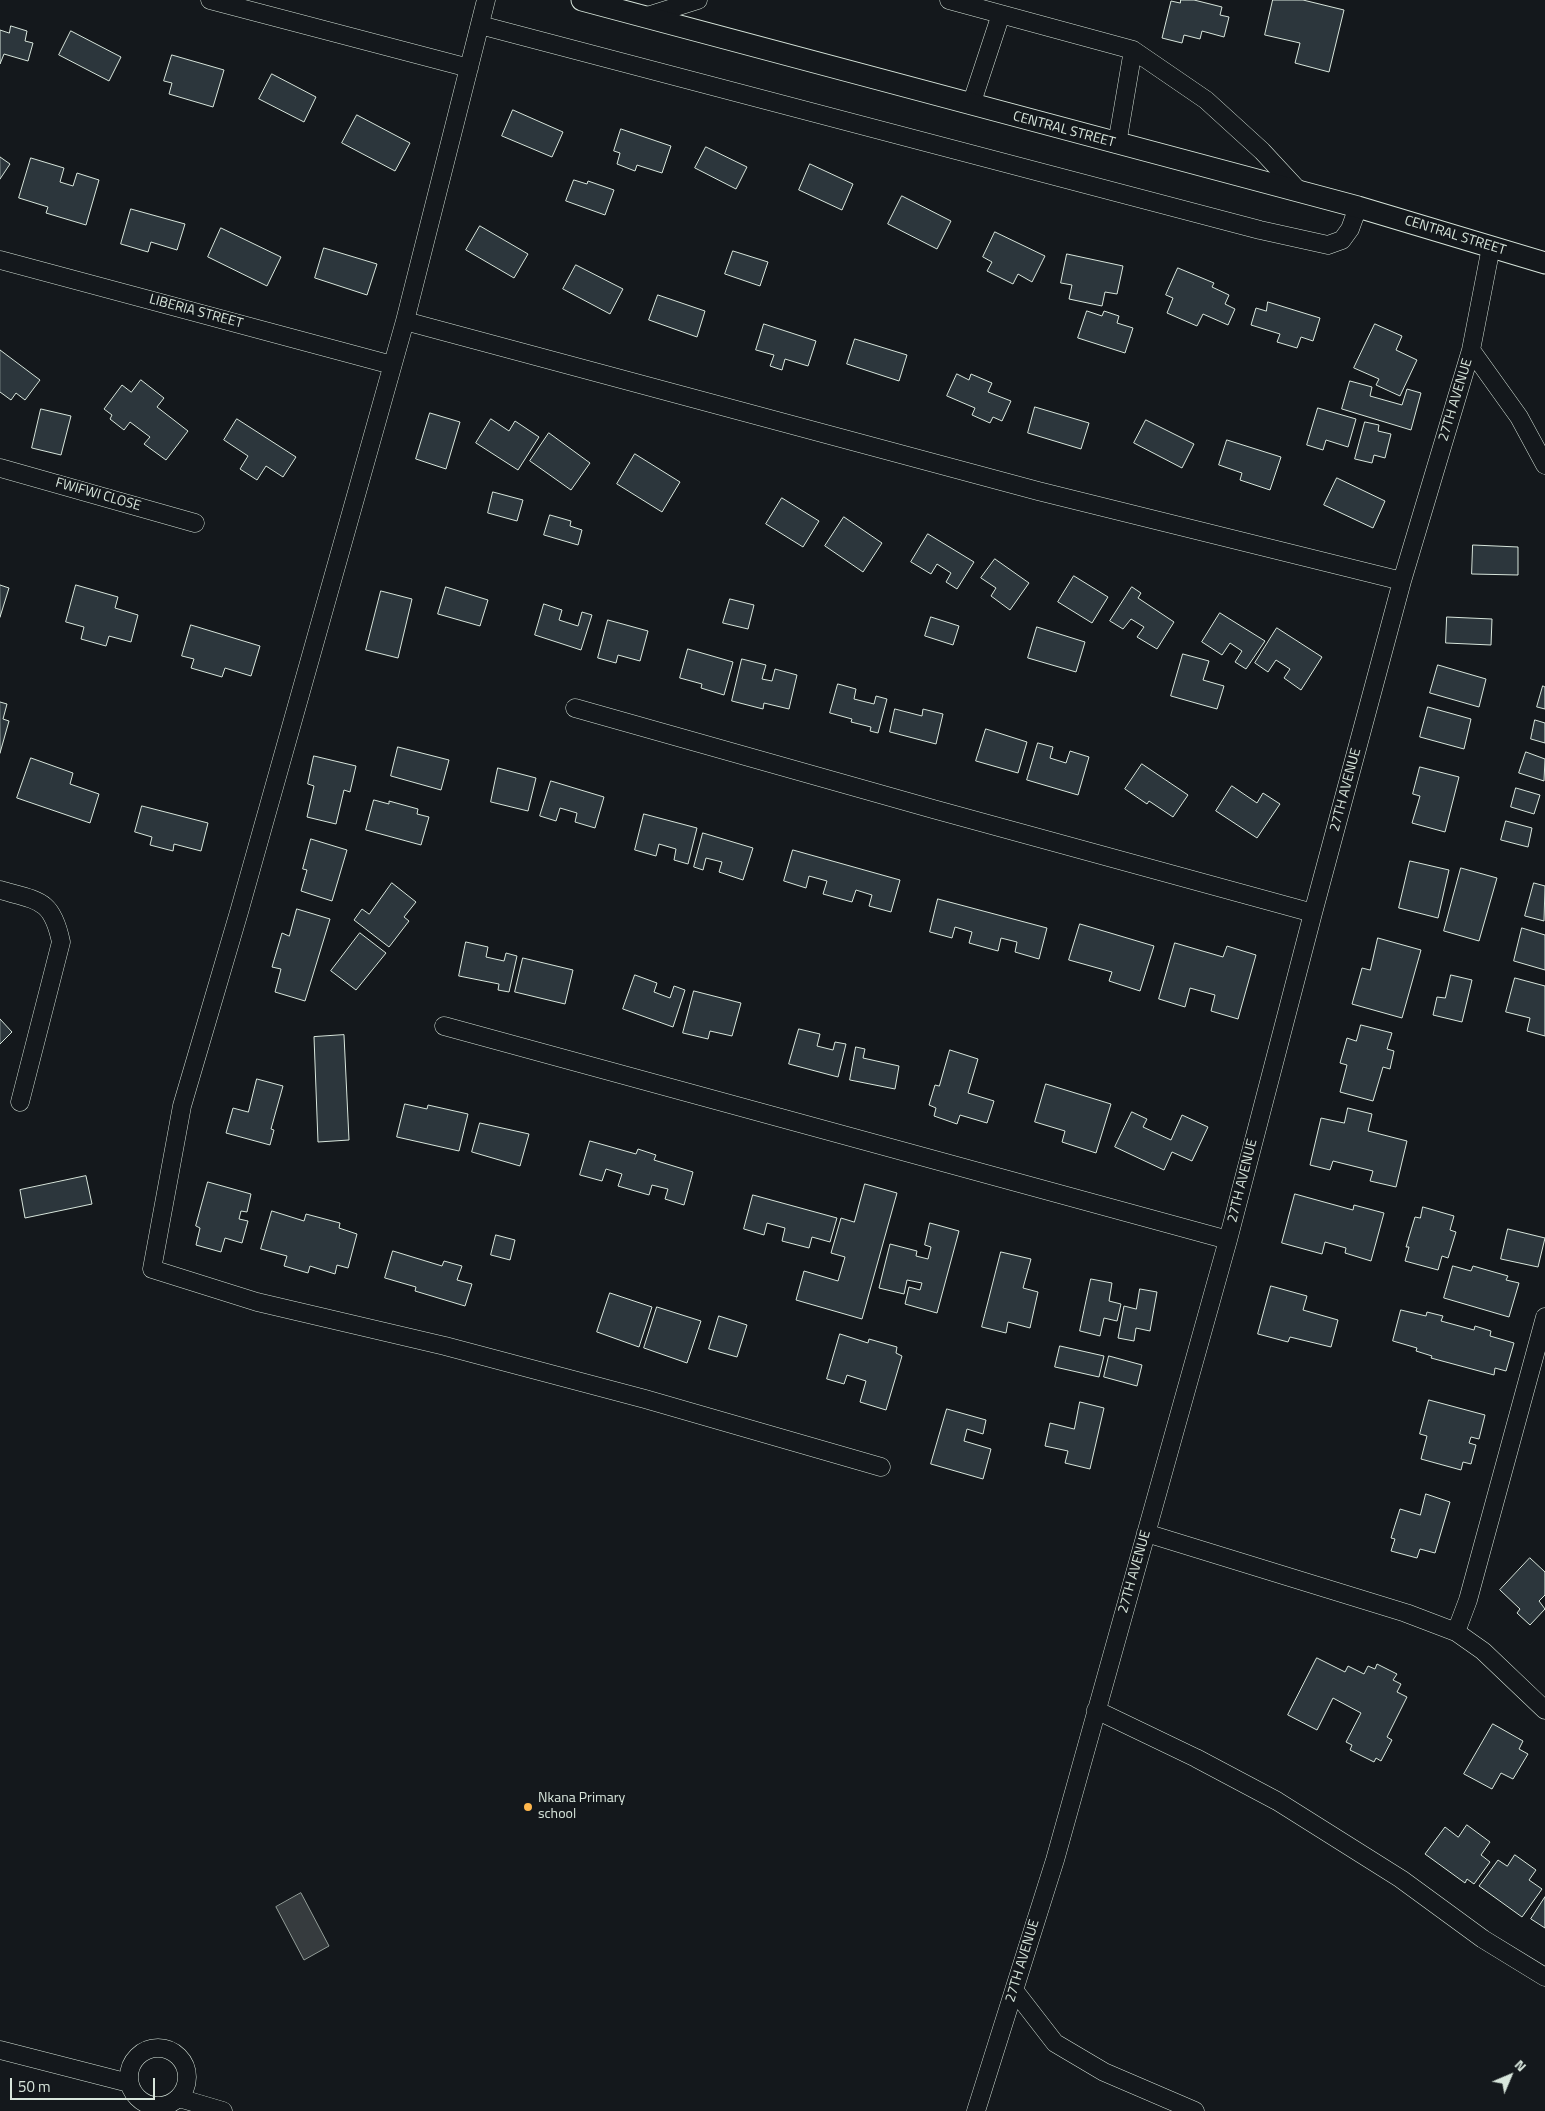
<!DOCTYPE html>
<style>
body{margin:0}
#map{position:relative;width:1545px;height:2111px;overflow:hidden;background:#14181c;font-family:"Titillium Web",sans-serif}
canvas{display:block}
.north{position:absolute;left:1485px;top:2051px;width:50px;height:50px;-webkit-text-stroke:4px #14181c;paint-order:stroke;rotate:45deg;font-size:14px;font-weight:700;line-height:20px;text-align:center;color:#d8e6dc}
.north::after{content:'';display:block;margin:auto;width:18px;height:22px;background:#d8e6dc;clip-path:polygon(50% 0,100% 100%,50% 72%,0 100%)}
.scale{position:absolute;left:10px;top:2078px;width:145px;height:22px;box-sizing:border-box;border:2px solid #d8e6dc;border-top:0;padding-left:6px;font-size:15px;line-height:18px;white-space:nowrap;color:#d8e6dc;-webkit-text-stroke:4px #14181c;paint-order:stroke}
</style>
<div id="map">
<canvas width="1545" height="2111"></canvas>
<div class="north">N</div>
<div class="scale">50 m</div>
</div>
<script>
const ctx = document.querySelector('canvas').getContext('2d');
ctx.lineJoin = 'round';
function fill(path, color) { ctx.fillStyle = color; ctx.fill(path, 'evenodd'); }
function strokePath(path, color, width, dash) { ctx.strokeStyle = color; ctx.lineWidth = width; ctx.lineCap = dash ? 'butt' : 'round'; ctx.setLineDash(dash || []); ctx.stroke(path); }
function write(font, color, halo, rows, align = 'center') {
  ctx.font = font + ' "Titillium Web",sans-serif'; ctx.lineWidth = 4; ctx.setLineDash([]); ctx.textBaseline = 'middle'; ctx.strokeStyle = halo; ctx.fillStyle = color; for (const [text, x, y, turn = 0] of rows) {
    ctx.save(); ctx.translate(x, y); ctx.rotate((+turn || 0) * Math.PI / 180); ctx.textAlign = isNaN(turn) ? turn : align; if (halo) ctx.strokeText(text, 0, 0); ctx.fillText(text, 0, 0); ctx.restore();
  }
}
const water = new Path2D(`
 M301,1893L329,1946L304,1960L276,1907Z`);
fill(water, '#363b3e');
strokePath(water, '#939e99', 1);
const building = new Path2D(`
 M1181,0H1194L1222,7L1220,15L1229,17L1224,37L1202,31L1200,39L1184,35L1182,43L1162,38L1171,1L1180,3Z
 M1273,0H1303L1344,10L1329,72L1295,63L1300,43L1265,35Z
 M11,26L27,31L25,41L33,43L28,61L4,54L0,64V30L9,33Z
 M71,31L121,57L109,81L59,55Z
 M172,55L224,70L213,107L169,94L172,83L164,81Z
 M272,74L316,97L304,122L259,99Z
 M513,110L563,132L552,157L502,136Z
 M357,115L410,143L395,171L342,143Z
 M621,129L671,146L662,173L637,165L635,171L617,164L620,153L614,151Z
 M706,147L747,167L736,189L695,168Z
 M0,157L10,164L0,179Z
 M31,158L64,168L60,182L73,186L77,173L99,180L86,225L46,213L48,207L19,198Z
 M810,164L853,184L842,210L799,190Z
 M574,180L587,184L588,181L614,190L605,215L566,201Z
 M902,196L951,221L937,249L888,224Z
 M131,209L185,224L177,250L151,242L148,252L121,244Z
 M480,226L528,254L514,278L466,250Z
 M221,228L281,257L267,286L208,257Z
 M995,232L1045,256L1032,282L1018,274L1013,284L987,271L992,262L983,257Z
 M324,248L377,264L367,295L315,278Z
 M733,251L768,262L760,286L725,274Z
 M1067,254L1123,266L1117,294L1105,292L1102,306L1069,299L1072,285L1061,283Z
 M576,265L623,289L610,314L563,289Z
 M1178,268L1214,283L1212,287L1229,295L1225,304L1235,309L1228,325L1203,314L1197,326L1167,313L1173,298L1166,295Z
 M658,295L705,311L697,337L649,320Z
 M1268,302L1320,318L1313,341L1301,337L1297,348L1277,342L1280,334L1251,325L1256,308L1266,311Z
 M1087,311L1102,316L1104,311L1119,316L1117,323L1133,328L1125,353L1078,338Z
 M764,324L816,341L808,366L785,359L782,370L770,366L774,355L756,350Z
 M1375,324L1402,336L1396,350L1417,360L1400,396L1376,385L1379,379L1354,368Z
 M855,339L907,355L899,381L847,364Z
 M0,350L40,380L25,400L16,393L11,400L0,392Z
 M957,374L969,380L971,374L992,383L988,392L1011,401L1002,421L993,417L990,423L972,415L975,408L947,396Z
 M141,380L164,398L157,407L188,431L166,460L144,444L150,437L130,422L124,430L110,419L112,415L104,409L122,385L131,392Z
 M1350,381L1372,387L1370,396L1402,405L1407,389L1421,393L1411,430L1342,409Z
 M1035,407L1089,423L1081,449L1028,433Z
 M1318,408L1356,419L1348,447L1326,440L1323,450L1307,445Z
 M41,409L71,416L61,455L32,448Z
 M430,413L460,422L446,469L416,459Z
 M237,419L296,457L283,477L266,466L257,480L240,469L248,456L224,440Z
 M491,419L509,431L515,421L539,437L518,470L476,443Z
 M1146,420L1194,444L1182,468L1134,443Z
 M1365,422L1379,425L1378,431L1391,434L1385,458L1374,455L1372,463L1355,459Z
 M549,433L590,463L571,490L530,461Z
 M1227,440L1281,457L1270,490L1240,480L1242,473L1219,465Z
 M635,454L680,482L662,512L617,484Z
 M1337,478L1385,501L1373,528L1324,505Z
 M493,492L523,500L517,521L488,513Z
 M782,498L819,521L803,547L766,524Z
 M550,515L571,521L570,526L582,530L578,545L544,535Z
 M844,517L882,543L863,572L825,546Z
 M928,534L974,562L957,589L946,582L951,573L937,564L931,574L911,562Z
 M1473,545L1518,547V575L1472,574Z
 M995,559L1029,583L1010,610L991,596L996,588L981,578Z
 M1074,576L1108,597L1092,623L1058,602Z
 M0,585L9,588L0,617Z
 M76,585L118,597L115,608L138,615L131,642L109,636L106,646L81,639L84,627L66,622Z
 M446,587L488,600L480,626L438,614Z
 M1132,587L1141,593L1138,598L1174,622L1157,649L1137,637L1144,627L1131,619L1123,629L1110,621Z
 M381,591L412,599L398,658L366,650Z
 M730,599L754,605L748,629L723,623Z
 M544,604L562,610L559,620L578,626L582,612L592,615L581,650L535,635Z
 M1220,613L1265,641L1246,669L1235,662L1242,651L1230,643L1222,655L1202,642Z
 M931,617L959,626L953,645L925,636Z
 M1447,617L1492,619L1491,645L1446,643Z
 M608,620L648,631L640,661L618,655L616,663L598,658Z
 M191,625L260,646L251,676L225,668L222,677L191,668L194,659L182,656Z
 M1037,627L1085,642L1076,672L1028,658Z
 M1277,628L1322,657L1301,690L1284,678L1290,669L1276,660L1268,672L1255,663Z
 M688,649L733,662L724,695L701,688L702,684L680,678Z
 M1183,654L1209,661L1203,680L1224,686L1217,709L1171,696Z
 M742,659L766,665L762,679L772,681L775,669L797,675L789,709L764,703L763,709L732,701Z
 M1438,665L1486,679L1479,707L1430,693Z
 M838,684L856,689L854,699L874,704L876,696L887,699L878,733L870,731L871,727L851,722L852,719L830,713Z
 M1543,686L1545,687V709L1537,707Z
 M0,702L7,704L3,719L9,721L0,753Z
 M1428,707L1471,719L1464,749L1420,737Z
 M895,709L922,716L923,709L943,714L936,744L890,732Z
 M1535,720L1545,723V743L1531,739Z
 M986,729L1027,742L1018,773L976,761Z
 M1038,743L1053,747L1050,758L1066,763L1070,751L1089,757L1078,795L1027,780Z
 M398,747L449,760L441,790L391,776Z
 M1526,752L1545,759L1544,781L1519,773Z
 M314,756L356,766L350,792L344,790L336,824L307,817L314,786L308,784Z
 M31,758L73,773L70,784L99,794L90,823L17,798Z
 M1142,764L1188,795L1173,817L1149,801L1147,804L1125,789Z
 M1420,767L1459,777L1445,832L1412,823L1420,796L1413,794Z
 M498,768L536,778L528,811L491,802Z
 M551,781L604,797L595,828L575,822L577,813L560,808L556,821L540,816Z
 M1232,786L1257,803L1263,793L1280,804L1257,838L1216,811Z
 M1516,788L1540,795L1534,814L1511,807Z
 M374,800L389,804V801L418,809L417,814L429,817L421,845L366,830Z
 M142,806L208,823L201,851L174,844L173,851L150,845L152,837L135,832Z
 M644,814L697,828L688,864L674,860L676,849L659,844L656,856L635,850Z
 M1506,821L1532,828L1528,847L1501,840Z
 M703,833L753,848L743,880L719,872L722,862L706,858L703,870L694,867Z
 M311,839L347,850L332,901L301,891L307,870L303,869Z
 M793,850L900,880L891,912L869,906L872,895L856,890L852,902L823,894L827,881L809,876L806,888L784,881Z
 M1410,861L1449,870L1438,918L1399,908Z
 M1461,868L1497,878L1479,941L1444,931Z
 M392,883L416,902L404,917L409,921L389,947L354,920L362,909L369,914Z
 M1534,883L1545,886L1544,921L1525,916Z
 M938,899L1047,928L1039,959L1015,952L1017,942L1001,938L998,951L969,943L972,932L955,927L952,938L930,932Z
 M297,909L330,919L305,1001L275,992L281,969L272,967L282,933L289,936Z
 M1080,924L1154,946L1140,991L1109,981L1112,972L1069,960Z
 M1522,928L1545,935V970L1514,961Z
 M360,933L386,953L356,990L331,971Z
 M1378,938L1421,950L1402,1018L1352,1004L1362,968L1370,970Z
 M466,942L488,947L486,957L504,961L506,953L517,956L509,992L498,990L499,984L459,976Z
 M1175,943L1223,957L1227,946L1256,955L1238,1019L1211,1011L1215,995L1190,988L1185,1007L1159,999Z
 M523,958L573,970L565,1004L515,992Z
 M635,975L657,983L654,992L670,998L674,986L685,990L673,1027L623,1009Z
 M1451,975L1472,980L1462,1022L1433,1015L1437,997L1445,998Z
 M1515,978L1545,986V1036L1527,1031L1530,1018L1506,1012Z
 M694,991L741,1003L732,1036L710,1031L708,1039L683,1033Z
 M0,1019L12,1032L0,1044Z
 M1361,1025L1392,1033L1387,1049L1394,1051L1390,1069L1383,1067L1373,1101L1340,1092L1347,1065L1340,1063L1347,1038L1356,1041Z
 M799,1029L820,1034L817,1046L833,1050L835,1042L846,1044L838,1077L789,1064Z
 M344,1035L349,1140L318,1142L314,1037Z
 M856,1047L865,1049L863,1058L899,1066L895,1089L850,1080Z
 M950,1050L978,1059L968,1093L994,1101L987,1123L960,1115L957,1124L934,1116L936,1108L929,1105L935,1085L939,1086Z
 M257,1079L283,1086L271,1129L274,1130L270,1145L226,1133L233,1108L248,1112Z
 M1046,1084L1111,1104L1096,1153L1062,1142L1065,1131L1035,1122Z
 M405,1104L427,1109L428,1105L468,1114L459,1151L397,1137Z
 M1348,1108L1372,1114L1368,1131L1407,1141L1396,1187L1370,1181L1373,1171L1333,1161L1330,1170L1310,1165L1321,1118L1344,1123Z
 M1132,1112L1147,1119L1143,1127L1171,1140L1182,1115L1208,1127L1192,1161L1172,1152L1164,1170L1115,1147Z
 M480,1123L529,1134L520,1166L472,1152Z
 M590,1141L636,1154L638,1149L656,1155L654,1160L693,1172L684,1205L665,1199L668,1189L652,1185L649,1195L618,1186L622,1174L606,1169L602,1181L580,1175Z
 M86,1176L92,1204L25,1218L20,1190Z
 M208,1182L251,1194L247,1212L241,1211L239,1219L248,1221L242,1243L225,1238L221,1252L196,1245L200,1228L196,1226Z
 M865,1184L897,1193L862,1319L796,1300L804,1271L838,1281L845,1257L831,1253L841,1218L854,1222Z
 M1295,1194L1353,1210L1354,1205L1384,1213L1371,1261L1345,1253L1346,1248L1325,1242L1322,1254L1282,1243Z
 M753,1195L837,1218L830,1242L812,1237L809,1248L782,1241L785,1228L767,1223L764,1235L744,1229Z
 M1423,1207L1454,1216L1450,1230L1456,1232L1448,1258L1442,1256L1438,1270L1405,1261L1409,1247H1406L1415,1217L1420,1218Z
 M272,1211L304,1221L306,1214L340,1223L339,1228L357,1234L348,1268L337,1265L335,1274L310,1266L308,1273L284,1266L287,1256L261,1249Z
 M930,1223L959,1231L937,1313L905,1304L909,1287L920,1290L922,1283L907,1280L904,1294L879,1288L890,1244L917,1251L916,1256L928,1259L931,1247L925,1245Z
 M1508,1229L1545,1238L1538,1267L1501,1259Z
 M496,1235L515,1240L510,1260L491,1255Z
 M393,1251L442,1266L444,1261L462,1266L457,1280L472,1284L465,1306L415,1291L416,1287L385,1278Z
 M1001,1252L1031,1259L1023,1288L1038,1292L1030,1328L1008,1322L1006,1333L982,1327Z
 M1453,1266L1471,1271L1473,1266L1508,1276L1506,1280L1519,1283L1509,1317L1444,1298Z
 M1091,1279L1112,1283L1109,1301L1121,1304L1117,1321L1104,1318L1100,1336L1080,1331Z
 M1271,1286L1307,1296L1303,1310L1338,1320L1331,1347L1290,1337L1288,1342L1258,1334Z
 M1140,1289L1157,1292L1150,1331L1136,1328L1134,1341L1118,1338L1124,1306L1136,1309Z
 M610,1293L652,1307L639,1347L597,1332Z
 M657,1307L701,1321L687,1363L644,1348Z
 M1401,1310L1426,1316L1427,1312L1443,1316L1441,1321L1474,1330L1475,1326L1491,1331L1490,1336L1514,1343L1506,1371L1495,1368L1494,1375L1431,1358L1432,1356L1416,1351L1417,1348L1393,1341Z
 M719,1316L747,1325L737,1357L709,1349Z
 M840,1334L868,1343L869,1339L897,1347L896,1353L902,1356L886,1410L860,1402L866,1381L847,1375L844,1384L827,1379Z
 M1060,1346L1104,1356L1099,1377L1055,1367Z
 M1109,1356L1142,1365L1137,1386L1104,1377Z
 M1429,1400L1485,1415L1479,1439L1471,1437L1469,1443L1476,1445L1471,1464L1463,1462L1461,1470L1421,1459L1427,1436L1420,1434Z
 M1080,1402L1104,1408L1090,1469L1065,1463L1068,1451L1045,1446L1050,1423L1074,1429Z
 M947,1409L986,1420L983,1434L967,1429L964,1441L991,1449L983,1479L931,1464Z
 M1426,1494L1450,1502L1435,1553L1420,1549L1417,1558L1391,1551L1395,1539L1391,1538L1400,1509L1420,1515Z
 M1530,1558L1545,1572V1595L1539,1601L1545,1609L1530,1625L1517,1613L1520,1609L1500,1590Z
 M1317,1658L1345,1672L1348,1666L1364,1674L1368,1666L1375,1669L1377,1664L1397,1674L1393,1680L1401,1684L1397,1692L1407,1697L1387,1737L1392,1740L1381,1761L1376,1758L1374,1762L1350,1750L1352,1745L1346,1742L1361,1713L1333,1698L1317,1730L1288,1715Z
 M1493,1724L1523,1741L1519,1749L1528,1754L1513,1779L1501,1773L1492,1789L1464,1774Z
 M1467,1825L1490,1842L1481,1855L1490,1862L1474,1884L1467,1879L1465,1883L1425,1854L1445,1827L1458,1837Z
 M1515,1855L1536,1870L1529,1880L1542,1889L1522,1917L1479,1886L1498,1860L1507,1866Z
 M1545,1897V1928L1531,1919Z`);
fill(building, '#2c363c');
strokePath(building, '#d8e6dc', 1);
const minor = new Path2D(`
 M210,0L469,68
 M486,0L405,321L239,912L182,1106L152,1269L257,1302L445,1346L645,1399L881,1467
 M949,0L1133,50L1206,100L1262,151L1300,192
 M644,17L698,0
 M480,25L1260,230L1328,245L1342,240L1350,229L1358,207
 M971,105L1001,14
 M1117,144L1133,50
 M0,260L392,365
 M405,321L1038,491L1402,581
 M1471,350L1519,417L1545,465
 M0,468L195,523
 M575,708L933,809L1313,913
 M0,890C39,901 52,899 61,942L20,1102
 M444,1026L1228,1240
 M1146,1533L1406,1613L1456,1632L1483,1651L1545,1710
 M1456,1632L1468,1600L1545,1317
 M1096,1710L1196,1758L1277,1801L1401,1879L1483,1939L1545,1977
 M1014,1990L1055,2043L1104,2072L1195,2111
 M129 2077a29 29 0 1 1 58 0a29 29 0 1 1-58 0Z
 M0,2050L129,2083
 M179,2098L223,2111
 M976,2111L1055,1860L1228,1240L1313,913L1402,581L1471,350L1491,247`);
const tertiary = new Path2D(`
 M582,0L1358,207L1545,263`);
strokePath(minor, '#d8e6dc', 19);
strokePath(tertiary, '#d8e6dc', 23);
strokePath(minor, '#14181c', 18);
strokePath(tertiary, '#14181c', 21);
for (const [x, y, r, color] of [
 [528,1807,5,"#ffb74d"]
]) { const dot = new Path2D(); dot.arc(x, y, r, 0, 2 * Math.PI); ctx.fillStyle = color; ctx.fill(dot); strokePath(dot, '#14181c', 2); }
write('14px', '#d8e6dc', '#14181c', [
 ["CENTRAL STREET",1064,130,15],
 ["CENTRAL STREET",1455,236,17],
 ["LIBERIA STREET",196,312,15],
 ["27TH AVENUE",1456,400,-73],
 ["FWIFWI CLOSE",98,495,16],
 ["27TH AVENUE",1346,790,-75],
 ["27TH AVENUE",1243,1181,-76],
 ["27TH AVENUE",1135,1572,-74],
 ["27TH AVENUE",1023,1961,-73]
]);
write('14px', '#d8e6dc', '#14181c', [
 ["Nkana Primary",538,1799],
 ["school",538,1815]
], 'left');
</script>
